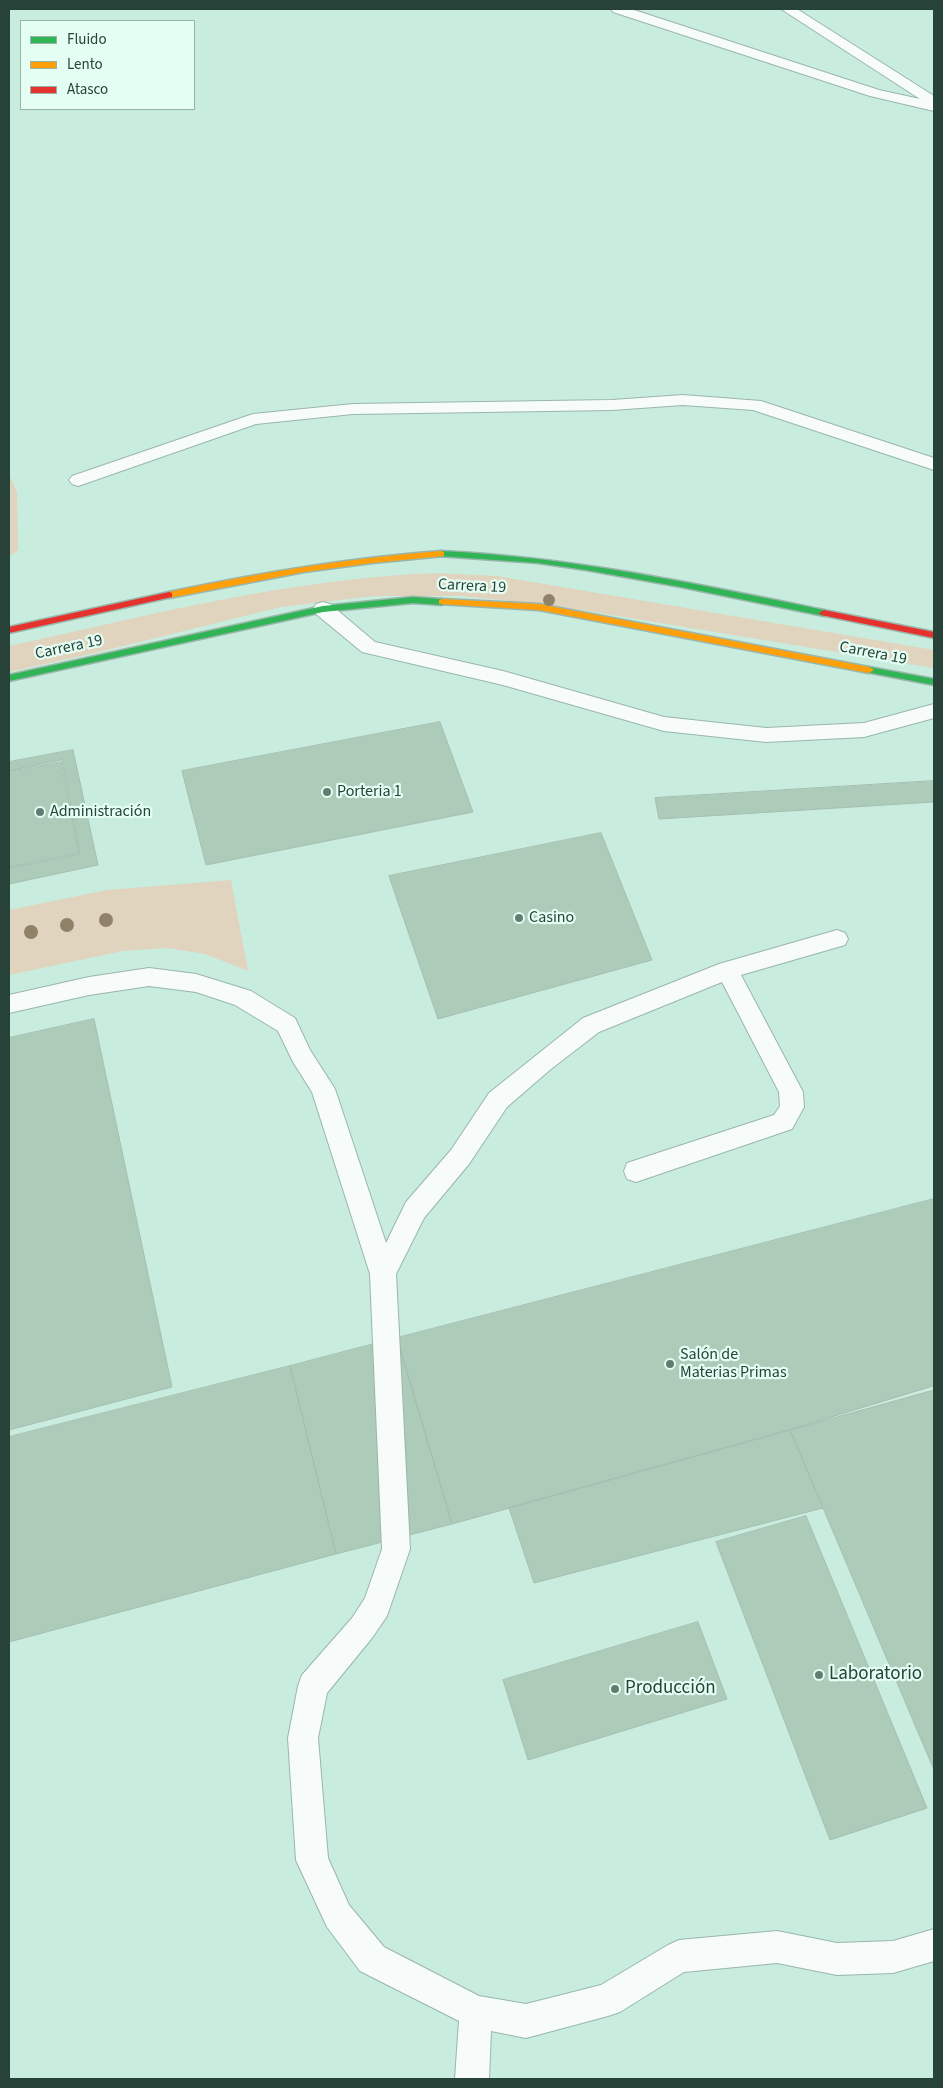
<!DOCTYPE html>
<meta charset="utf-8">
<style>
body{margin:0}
#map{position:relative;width:943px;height:2088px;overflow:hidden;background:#c8ecde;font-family:"Source Sans 3",sans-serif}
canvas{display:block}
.frame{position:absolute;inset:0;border:10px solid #274238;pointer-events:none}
.legend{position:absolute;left:20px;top:20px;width:175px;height:90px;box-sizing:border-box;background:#e5fef4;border:1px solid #99b3a9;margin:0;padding:6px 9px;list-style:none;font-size:15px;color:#274238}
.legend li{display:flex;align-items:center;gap:10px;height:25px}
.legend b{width:25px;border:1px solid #99b3a9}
</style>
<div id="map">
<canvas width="943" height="2088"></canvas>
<div class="frame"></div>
<ul class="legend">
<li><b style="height:6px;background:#30b455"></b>Fluido</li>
<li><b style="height:6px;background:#ff9f0a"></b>Lento</li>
<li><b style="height:6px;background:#e5322d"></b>Atasco</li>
</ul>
</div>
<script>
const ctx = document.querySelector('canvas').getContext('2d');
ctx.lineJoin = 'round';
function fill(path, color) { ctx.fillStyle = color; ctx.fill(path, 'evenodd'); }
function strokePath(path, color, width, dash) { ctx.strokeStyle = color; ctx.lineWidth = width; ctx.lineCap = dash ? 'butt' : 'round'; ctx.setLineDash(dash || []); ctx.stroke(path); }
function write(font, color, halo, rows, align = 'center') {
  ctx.font = font + ' "Source Sans 3",sans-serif'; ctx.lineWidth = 4.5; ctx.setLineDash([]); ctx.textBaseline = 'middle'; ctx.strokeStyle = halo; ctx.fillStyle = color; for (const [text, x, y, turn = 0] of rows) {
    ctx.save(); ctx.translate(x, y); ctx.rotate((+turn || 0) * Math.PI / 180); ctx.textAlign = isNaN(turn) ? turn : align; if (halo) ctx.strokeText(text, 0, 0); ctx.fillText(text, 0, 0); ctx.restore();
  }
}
fill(new Path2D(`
 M9,474L17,492L18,550L9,557Z
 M438,573L497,576L934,650V668L557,606L460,596H374L281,607L99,652L9,672V646C151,615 292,578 438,573Z
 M231,880L248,971L205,954L167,948L123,951L9,975V910L107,890Z`), '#e1d4bf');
const building = new Path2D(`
 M440,722L473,812L206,865L182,771Z
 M73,750L98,865L9,884V762Z
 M62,760L80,854L9,868V771Z
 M61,762L79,853L9,867V772Z
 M934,781V802L659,819L655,798Z
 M601,833L652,960L438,1019L389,876Z
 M94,1019L172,1387L9,1430V1038Z
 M934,1199V1390L452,1524L397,1338Z
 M397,1338L452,1524L336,1554L290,1366Z
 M290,1366L336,1554L9,1642V1437Z
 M934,1386V1770L790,1430Z
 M790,1430L823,1508L534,1583L509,1508Z
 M806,1516L927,1808L830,1840L716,1542Z
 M698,1622L727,1699L528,1760L503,1680Z`);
fill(building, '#accbb9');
strokePath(building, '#a6beb1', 1);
const lane = new Path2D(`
 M611,9H631L879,90L920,99L781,9H797L934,96V111L870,96L613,12Z
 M683,395L761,401L934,458V470L753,410L683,405L612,410L353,414L256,424L84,484L78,486L72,484L69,480L72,476L253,414L353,404L612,400Z
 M323,602L330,604L375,642L503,671L664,717L766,728L864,723L934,704V718L864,737L766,742L664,731L503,685L362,652L316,614L313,609L316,604Z
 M837,930L845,933L848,939L845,945L741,975L803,1092L804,1107L792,1129L636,1182L627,1179L624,1171L627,1163L774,1115L780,1106L779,1092L722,982L599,1032L551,1069L507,1107L469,1164L424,1218L396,1274L410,1549L387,1616L372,1638L327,1693L318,1738L328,1858L349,1905L384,1947L479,1996L526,2004L601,1985L668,1945L679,1940L777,1931L837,1943L893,1941L934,1929V1961L893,1973L837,1975L777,1963L684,1972L620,2012L608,2016L526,2038L491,2031L489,2079H455L459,2021L360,1971L327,1927L301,1871L296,1860L288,1738L298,1686L302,1675L352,1618L365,1598L382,1549L370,1274L312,1092L293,1062L278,1031L235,1005L196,992L149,986L89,995L9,1013V995L89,977L149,968L196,974L251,991L295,1018L310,1050L335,1089L386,1243L406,1202L451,1150L489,1093L583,1018L719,964Z`);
const fast = new Path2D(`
 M441,551C571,557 697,584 824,610L829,613L824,616L681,587L586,570L538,563L438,556V552Z
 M413,597L442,599L447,602L442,605L413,603L323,612L9,681V675L323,606Z
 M869,667L934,679V685L866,672V668Z`);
const slow = new Path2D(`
 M441,551L444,552V556L372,563L304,572L169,598L164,595L169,592C259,573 349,558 441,551Z
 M442,599L539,604L869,667L874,670L869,673L539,610L439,604V600Z`);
const jam = new Path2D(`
 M169,592L172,593V597L9,633V627Z
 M824,610L934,632V638L821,615L819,613Z`);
strokePath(lane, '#9ab6ab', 2);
strokePath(fast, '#9ab6ab', 3);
strokePath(slow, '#9ab6ab', 3);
strokePath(jam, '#9ab6ab', 3);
fill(lane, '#f7fcfa');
fill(fast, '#30b455');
fill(slow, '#ff9f0a');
fill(jam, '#e5322d');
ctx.fillStyle = '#8f8268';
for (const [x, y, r] of [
 [549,600,6],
 [106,920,7],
 [67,925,7],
 [31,932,7]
]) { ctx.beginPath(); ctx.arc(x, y, r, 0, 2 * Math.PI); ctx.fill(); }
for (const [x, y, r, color] of [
 [327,792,5,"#5f7e72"],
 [40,812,5,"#5f7e72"],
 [519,918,5,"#5f7e72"],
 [670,1364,5,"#5f7e72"],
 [819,1675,5,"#5f7e72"],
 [615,1689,5,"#5f7e72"]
]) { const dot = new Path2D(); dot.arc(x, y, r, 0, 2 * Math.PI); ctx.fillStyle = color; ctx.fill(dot); strokePath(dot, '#e5fef4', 2); }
write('16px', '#274238', '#e5fef4', [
 ["Carrera 19",472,587,3],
 ["Carrera 19",69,648,-12],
 ["Carrera 19",873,654,11]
]);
write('16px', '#274238', '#e5fef4', [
 ["Porteria 1",337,792],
 ["Administración",50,812],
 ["Casino",529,918],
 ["Salón de",680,1355],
 ["Materias Primas",680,1373]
], 'left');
write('19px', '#274238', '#e5fef4', [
 ["Laboratorio",829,1675],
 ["Producción",625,1689]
], 'left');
</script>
